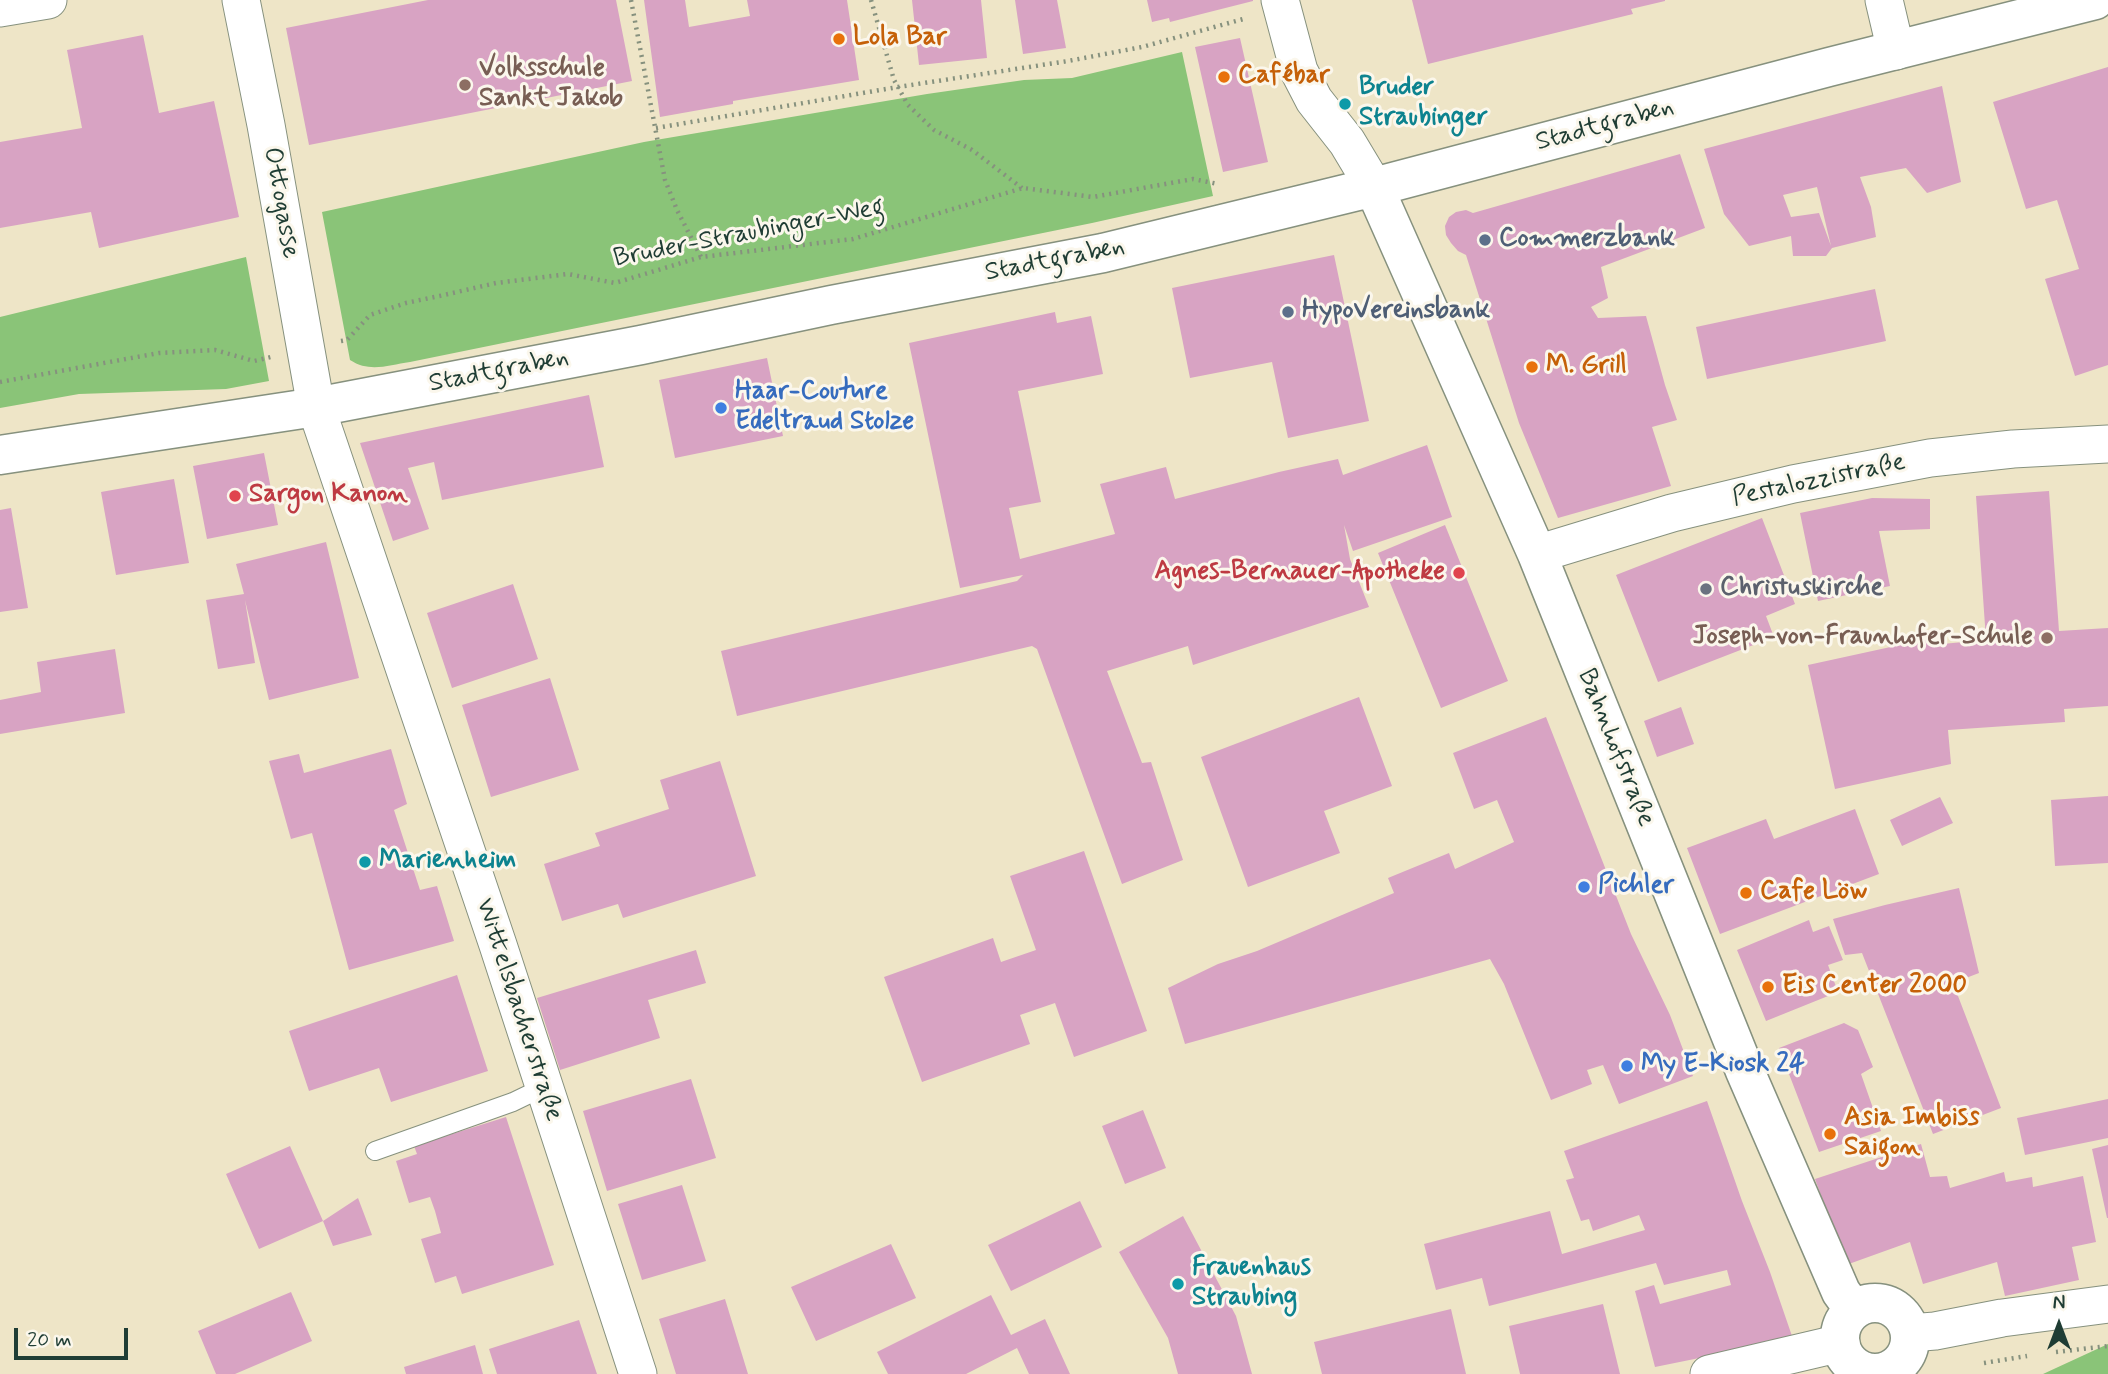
<!DOCTYPE html>
<meta charset="utf-8">
<style>
body{margin:0}
#map{position:relative;width:2108px;height:1374px;overflow:hidden;background:#eee5c7;font-family:Mynerve,sans-serif}
canvas{display:block}
.north{position:absolute;left:2024px;top:1290px;width:70px;height:70px;-webkit-text-stroke:5px #fbf7ec;paint-order:stroke;rotate:0deg;font-size:19px;font-weight:700;line-height:28px;text-align:center;color:#1f3d34}
.north::after{content:'';display:block;margin:auto;width:24px;height:32px;background:#1f3d34;clip-path:polygon(50% 0,100% 100%,50% 72%,0 100%)}
.scale{position:absolute;left:14px;top:1328px;width:114px;height:32px;box-sizing:border-box;border:4px solid #1f3d34;border-top:0;padding-left:9px;font-size:21px;line-height:24px;white-space:nowrap;color:#1f3d34;-webkit-text-stroke:5px #fbf7ec;paint-order:stroke}
</style>
<div id="map">
<canvas width="2108" height="1374"></canvas>
<div class="north">N</div>
<div class="scale">20 m</div>
</div>
<script>
const ctx = document.querySelector('canvas').getContext('2d');
ctx.lineJoin = 'round';
function fill(path, color) { ctx.fillStyle = color; ctx.fill(path, 'evenodd'); }
function strokePath(path, color, width, dash) { ctx.strokeStyle = color; ctx.lineWidth = width; ctx.lineCap = dash ? 'butt' : 'round'; ctx.setLineDash(dash || []); ctx.stroke(path); }
function write(font, color, halo, rows, align = 'center') {
  ctx.font = font + ' Mynerve,sans-serif'; ctx.lineWidth = 6; ctx.setLineDash([]); ctx.textBaseline = 'middle'; ctx.strokeStyle = halo; ctx.fillStyle = color; for (const [text, x, y, turn = 0] of rows) {
    ctx.save(); ctx.translate(x, y); ctx.rotate((+turn || 0) * Math.PI / 180); ctx.textAlign = isNaN(turn) ? turn : align; if (halo) ctx.strokeText(text, 0, 0); ctx.fillText(text, 0, 0); ctx.restore();
  }
}
fill(new Path2D(`
 M1182,52L1213,196L1092,223L410,362C388,365 370,373 350,360L322,212L644,142L927,94L1024,80L1072,78Z
 M246,257L269,381L226,389L79,394L0,408V317Z
 M2108,1344V1374H2043Z`), '#8ac478');
fill(new Path2D(`
 M428,0H616L632,81L309,145L286,28Z
 M644,0H685L689,27L750,16L747,0H847L859,80L733,101V104L660,117Z
 M912,0H981L987,58L919,65Z
 M1015,0H1057L1066,48L1023,54Z
 M1147,0H1253V1L1170,22L1169,18L1152,22Z
 M1412,0H1665V1L1631,9L1633,14L1428,64Z
 M143,35L159,113L214,101L239,217L99,248L91,212L0,228V142L82,128L67,50Z
 M1240,38L1268,162L1223,172L1195,47Z
 M2108,67V365L2075,376L2045,279L2079,269L2057,200L2026,209L1993,102Z
 M1942,86L1961,182L1927,193L1906,168L1860,177L1871,207L1876,237L1832,248L1826,256H1793L1791,236L1749,246L1724,214L1704,149ZM1817,187L1831,246L1819,213L1791,217L1783,195Z
 M1680,154L1705,228L1601,267L1608,298L1591,307L1598,318L1646,316L1665,385L1677,420L1652,427L1671,486L1558,518L1519,423L1466,255L1458,251L1451,243L1446,235L1445,226L1449,217L1456,212L1466,210L1473,213Z
 M1334,255L1369,421L1288,438L1272,362L1190,378L1172,288Z
 M1875,289L1886,341L1707,379L1696,327Z
 M1055,312L1057,323L1091,316L1103,374L1018,391L1041,502L1009,508L1020,559L1115,534L1100,484L1166,467L1175,499L1279,472L1338,459L1343,475L1427,445L1452,517L1353,551L1344,525L1350,559L1369,607L1193,665L1188,646L1107,671L1142,763L1151,762L1183,860L1122,884L1037,649L1032,646L737,716L721,651L1017,581L1023,575L960,588L909,343Z
 M767,358L783,436L675,458L659,380Z
 M589,395L604,467L442,500L434,462L408,468L429,529L393,541L360,443Z
 M264,453L278,525L207,539L193,466Z
 M174,479L189,563L116,575L101,492Z
 M2049,491L2059,631L2108,628V706L2064,709L2065,722L1948,730L1951,764L1835,789L1808,665L1941,636L1942,644L1986,640L1976,496Z
 M1872,498L1930,499V529L1879,531L1890,586L1818,601L1800,513Z
 M11,508L28,608L0,612V510Z
 M1762,518L1795,604L1766,616L1774,637L1658,682L1616,575Z
 M1445,525L1508,681L1441,708L1378,553Z
 M326,542L359,678L269,700L245,600L255,663L218,669L206,600L244,594L236,564Z
 M513,584L538,659L452,688L427,613Z
 M115,649L125,713L0,734V700L41,692L37,662Z
 M550,678L579,770L491,797L462,705Z
 M1359,697L1392,786L1324,811L1340,853L1248,887L1201,757Z
 M1681,707L1694,744L1657,757L1644,721Z
 M1546,717L1631,934L1670,1015L1693,1076L1619,1104L1603,1065L1587,1070L1592,1084L1551,1100L1504,984L1490,959L1185,1044L1168,988L1218,964L1257,951L1394,893L1388,878L1449,853L1455,869L1514,842L1497,800L1474,809L1453,753Z
 M391,749L407,804L394,810L420,890L437,886L454,941L349,970L312,833L291,839L269,761L299,754L304,773Z
 M720,761L756,876L623,918L618,904L562,921L544,864L600,846L595,833L669,809L660,780Z
 M2108,796V863L2055,866L2051,800Z
 M1940,797L1953,823L1902,846L1890,820Z
 M1855,809L1879,874L1720,934L1687,848L1766,819L1774,839Z
 M1084,851L1147,1031L1074,1057L1055,1003L1020,1015L1030,1044L922,1082L884,977L993,938L1001,962L1036,950L1010,876Z
 M1959,888L1979,973L1953,983L2001,1108L1933,1134L1862,953L1845,955L1833,919L1885,905Z
 M1809,920L1813,932L1829,926L1843,960L1828,965L1838,992L1766,1021L1737,950Z
 M696,950L706,983L648,1000L660,1038L560,1070L537,998Z
 M457,975L488,1071L391,1102L379,1068L309,1091L289,1031Z
 M1844,1023L1858,1030L1873,1067L1861,1074L1881,1131L1819,1152L1779,1048Z
 M691,1079L716,1158L607,1191L583,1111Z
 M2108,1099V1138L2025,1155L2017,1118Z
 M1707,1101L1742,1201L1770,1272L1793,1339L1655,1367L1635,1291L1654,1285L1660,1304L1731,1285L1727,1270L1664,1285L1656,1263L1489,1306L1482,1278L1436,1290L1424,1244L1550,1211L1562,1254L1645,1230L1639,1215L1593,1231L1589,1219L1581,1221L1566,1180L1574,1178L1564,1151Z
 M1143,1110L1166,1168L1125,1184L1102,1126Z
 M506,1117L554,1265L462,1294L456,1276L435,1283L421,1239L441,1233L435,1211L430,1197L409,1203L396,1161L417,1154L414,1146Z
 M1921,1144L1930,1177L1947,1176L1950,1188L2004,1172L2006,1182L2032,1177L2033,1187L2083,1176L2096,1242L2072,1247L2079,1280L2005,1296L1997,1262L1923,1284L1910,1242L1846,1265L1815,1179Z
 M2108,1145V1218H2107L2092,1149Z
 M290,1146L323,1221L358,1198L372,1235L333,1246L323,1221L259,1249L226,1174Z
 M682,1185L706,1261L642,1280L618,1204Z
 M1080,1201L1102,1247L1011,1291L988,1245Z
 M1183,1216L1236,1316L1252,1374H1178L1168,1338L1119,1252Z
 M891,1244L916,1298L816,1341L791,1287Z
 M291,1292L312,1341L235,1374H216L198,1331Z
 M991,1295L1011,1335L1045,1319L1070,1374H1029L1017,1348L966,1374H888L877,1352Z
 M725,1299L748,1374H676L659,1319Z
 M1603,1304L1620,1374H1520L1509,1326Z
 M1451,1309L1466,1374H1322L1314,1342Z
 M579,1320L597,1374H497L489,1349Z
 M475,1345L483,1374H406L404,1367Z`), '#d8a3c3');
const lane = new Path2D(`
 M375,1151L513,1102L544,1087`);
const street = new Path2D(`
 M241,0L266,125L316,407L498,945L638,1374
 M1280,0L1299,71L1314,100L1347,142L1374,187
 M1884,0L1896,51
 M0,8L48,0
 M1537,554L1672,513L1793,484L1930,458L2013,449L2108,444
 M1910,1333L1935,1331L2002,1318L2108,1304
 M1709,1374L1841,1343`);
const secondary = new Path2D(`
 M1374,187L1537,554L1745,1071L1841,1292L1854,1310
 M0,455L316,407L641,345L831,305L1103,253L1374,187L1829,67L2095,0
 M1840 1338a35 35 0 1 1 70 0a35 35 0 1 1-70 0Z`);
strokePath(lane, '#86917e', 20);
strokePath(street, '#86917e', 39);
strokePath(secondary, '#86917e', 41);
strokePath(new Path2D(`
 M631,0L665,180L677,210L701,257
 M871,0L894,80L908,105L934,130L972,150L1022,188
 M656,128L898,87L1068,61L1142,47L1247,18
 M341,341L347,340L370,315L406,303L444,295L496,283L568,274L615,283L701,257L853,239L1023,188L1093,197L1193,179L1218,184
 M0,382L159,353L215,350L254,361L271,357
 M2056,1352L2108,1346
 M1984,1363L2027,1356`), '#86917e', 4.5, [2, 5]);
strokePath(lane, '#fff', 18);
strokePath(street, '#fff', 37);
strokePath(secondary, '#fff', 38);
for (const [x, y, r, color] of [
 [839,39,7,"#e8710a"],
 [1224,77,7,"#e8710a"],
 [465,85,7,"#8d6e63"],
 [1345,104,7,"#0f9aa8"],
 [1485,240,7,"#5c6f8a"],
 [1288,312,7,"#5c6f8a"],
 [1532,367,7,"#e8710a"],
 [721,408,7,"#3f7fe0"],
 [235,496,7,"#e0444e"],
 [1459,573,7,"#e0444e"],
 [1706,589,7,"#6b7280"],
 [2047,638,7,"#8d6e63"],
 [365,862,7,"#0f9aa8"],
 [1584,887,7,"#3f7fe0"],
 [1746,893,7,"#e8710a"],
 [1768,987,7,"#e8710a"],
 [1627,1066,7,"#3f7fe0"],
 [1830,1134,7,"#e8710a"],
 [1178,1284,7,"#0f9aa8"]
]) { const dot = new Path2D(); dot.arc(x, y, r, 0, 2 * Math.PI); ctx.fillStyle = color; ctx.fill(dot); strokePath(dot, '#fbf7ec', 2.5); }
write('bold 26px', '#c56008', '#fbf7ec', [
 ["Lola Bar",853,39],
 ["Cafébar",1238,77],
 ["M. Grill",1546,367],
 ["Cafe Löw",1760,893],
 ["Eis Center 2000",1782,987],
 ["Asia Imbiss",1844,1119],
 ["Saigon",1844,1149]
], 'left');
write('bold 26px', '#785e54', '#fbf7ec', [
 ["Volksschule",479,70],
 ["Sankt Jakob",479,100],
 ["Joseph-von-Fraunhofer-Schule",2033,638,"right"]
], 'left');
write('bold 26px', '#0d838f', '#fbf7ec', [
 ["Bruder",1359,89],
 ["Straubinger",1359,119],
 ["Marienheim",379,862],
 ["Frauenhaus",1192,1269],
 ["Straubing",1192,1299]
], 'left');
write('26px', '#1f3d34', '#fbf7ec', [
 ["Stadtgraben",1605,126,-15],
 ["Ottogasse",280,203,80],
 ["Bruder-Straubinger-Weg",749,234,-11],
 ["Stadtgraben",1055,261,-11],
 ["Stadtgraben",499,372,-11],
 ["Pestalozzistraße",1819,481,-12],
 ["Bahnhofstraße",1615,748,68],
 ["Wittelsbacherstraße",518,1010,72]
]);
write('bold 26px', '#4e5e75', '#fbf7ec', [
 ["Commerzbank",1499,240],
 ["HypoVereinsbank",1302,312]
], 'left');
write('bold 26px', '#366cbe', '#fbf7ec', [
 ["Haar-Couture",735,393],
 ["Edeltraud Stolze",735,423],
 ["Pichler",1598,887],
 ["My E-Kiosk 24",1641,1066]
], 'left');
write('bold 26px', '#be3a42', '#fbf7ec', [
 ["Sargon Kanon",249,496],
 ["Agnes-Bernauer-Apotheke",1445,573,"right"]
], 'left');
write('bold 26px', '#5b616d', '#fbf7ec', [
 ["Christuskirche",1720,589]
], 'left');
</script>
